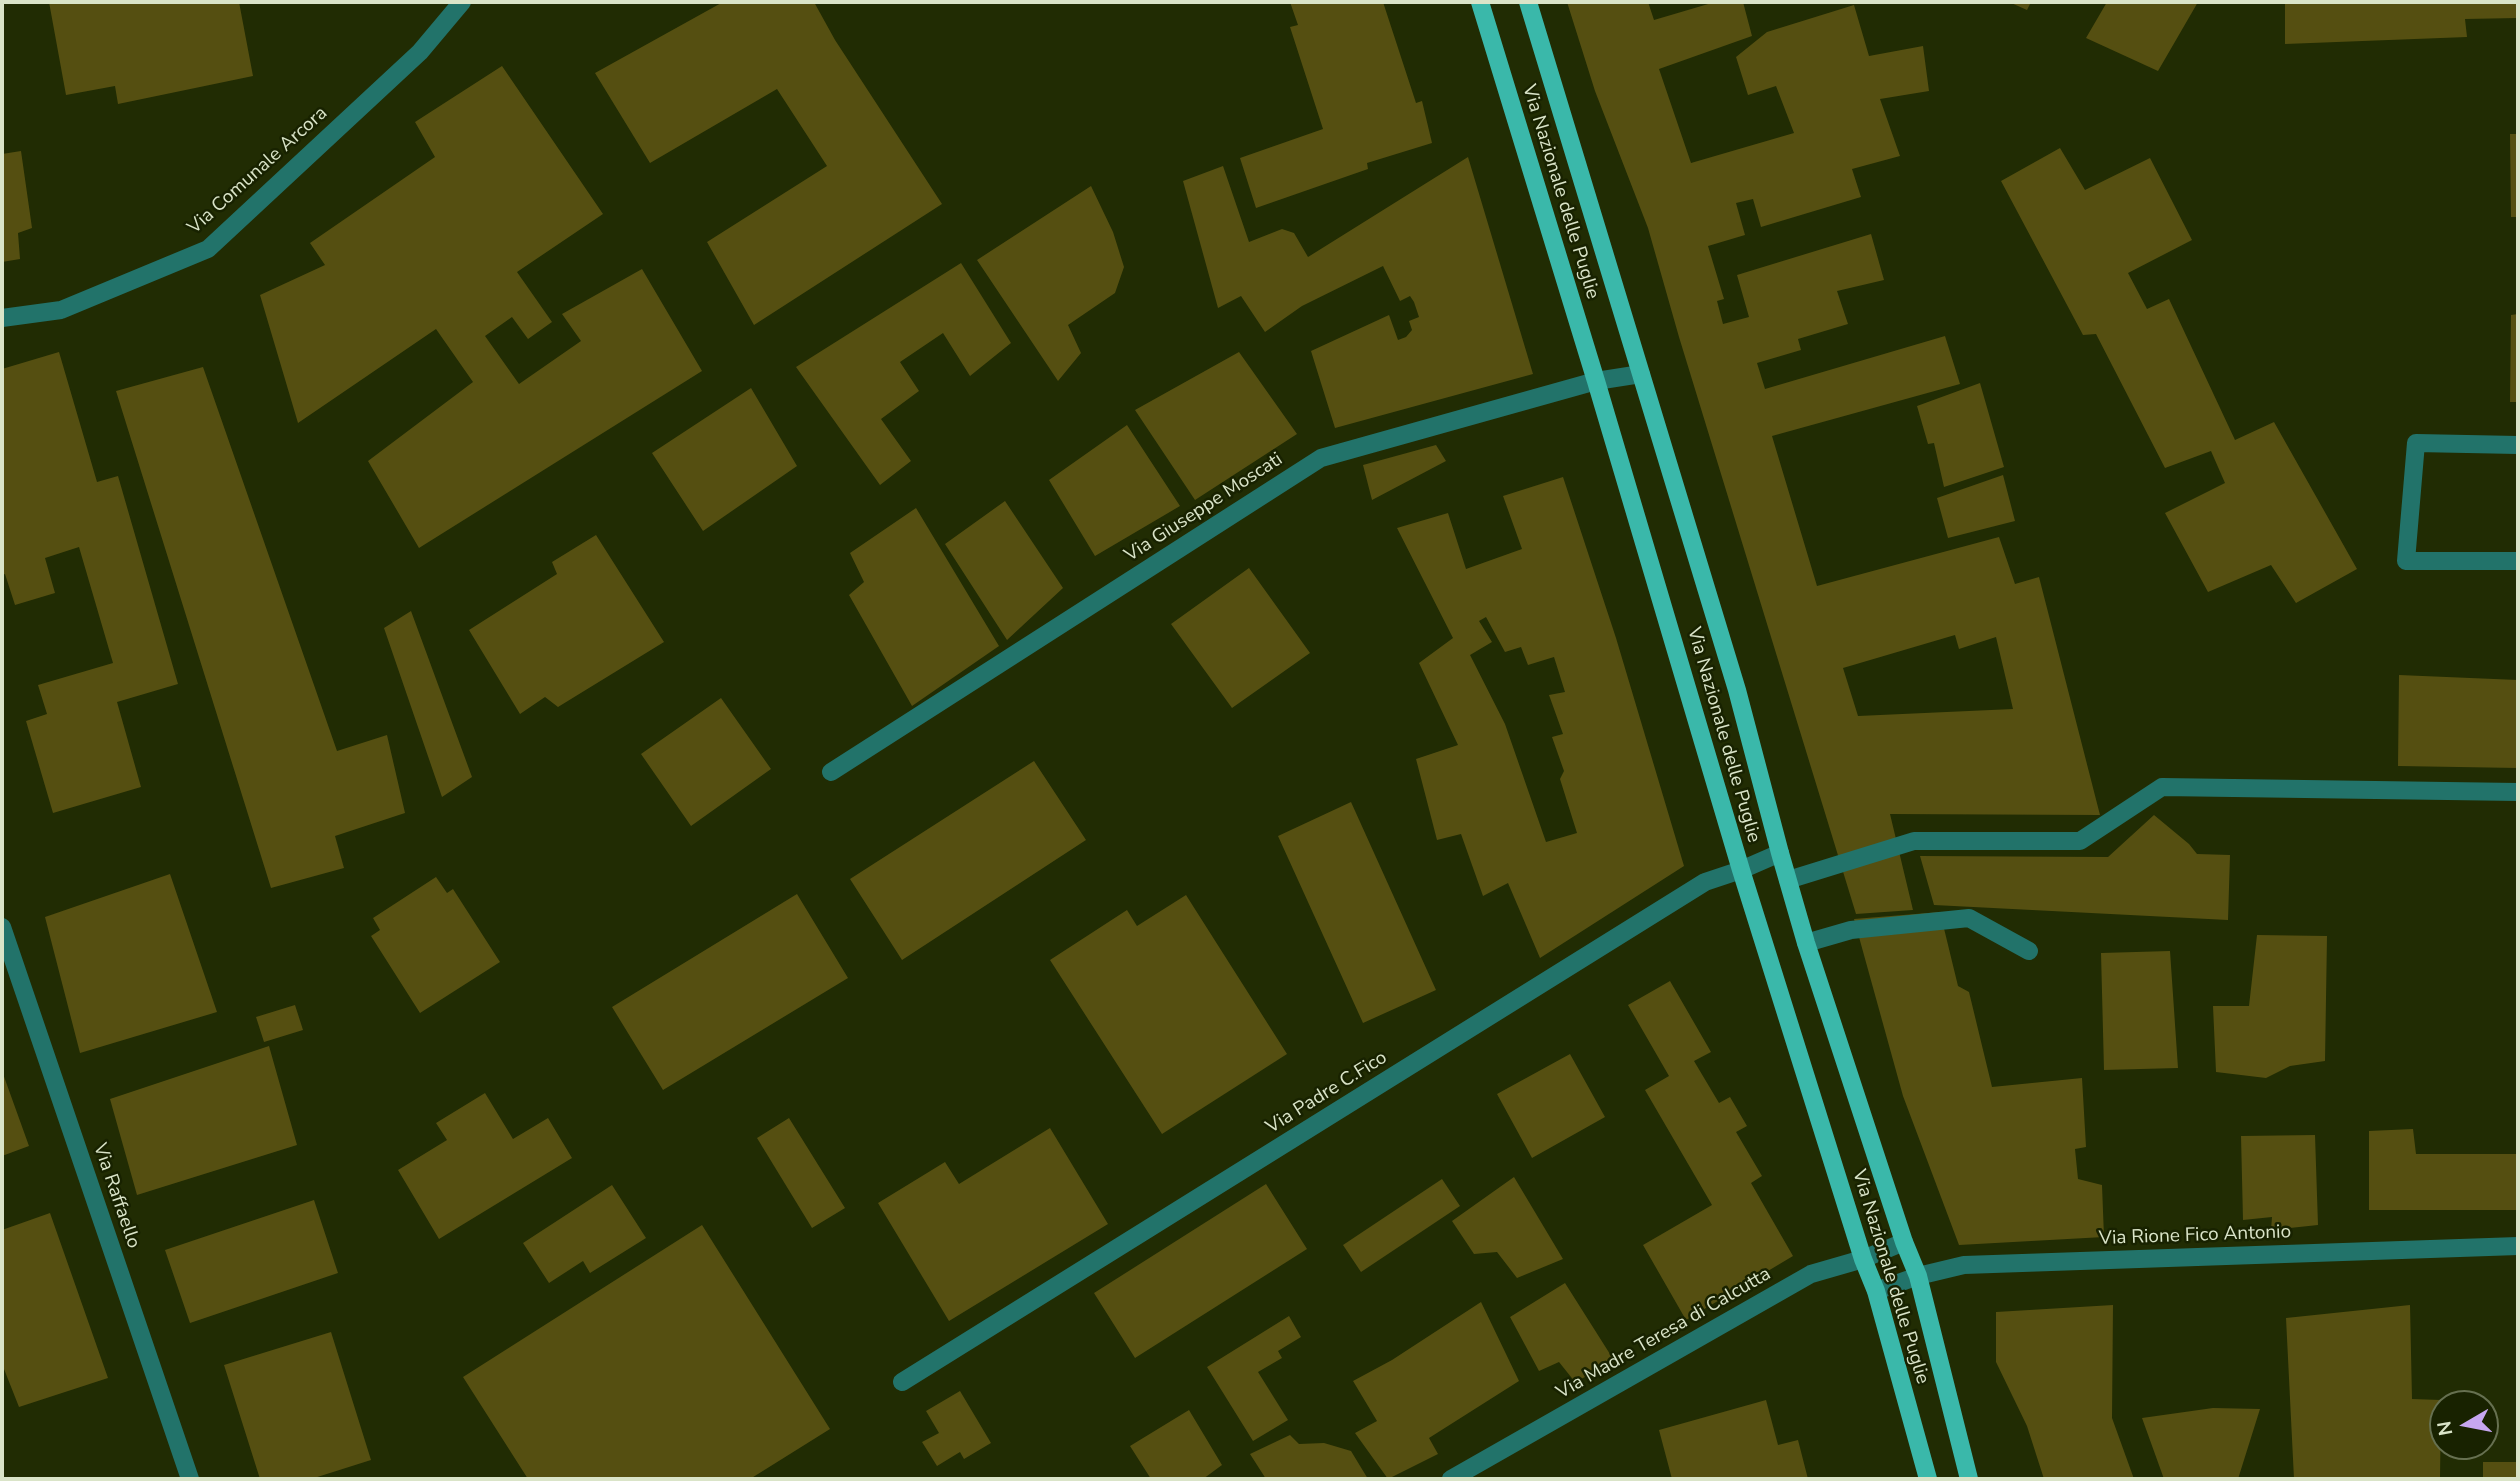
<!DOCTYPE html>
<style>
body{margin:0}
#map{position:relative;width:2520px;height:1481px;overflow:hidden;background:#212c03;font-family:"Nunito Sans",sans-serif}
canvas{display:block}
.frame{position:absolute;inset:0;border:4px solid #dae4c8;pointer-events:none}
.north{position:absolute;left:2429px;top:1390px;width:70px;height:70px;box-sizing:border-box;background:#182200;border:2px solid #667050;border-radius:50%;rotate:260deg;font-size:19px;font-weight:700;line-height:28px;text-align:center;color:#dae4c8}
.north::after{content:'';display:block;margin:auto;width:24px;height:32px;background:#c6a6f0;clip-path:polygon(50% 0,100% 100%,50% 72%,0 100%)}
</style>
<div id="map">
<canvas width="2520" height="1481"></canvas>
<div class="frame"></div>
<div class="north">N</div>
</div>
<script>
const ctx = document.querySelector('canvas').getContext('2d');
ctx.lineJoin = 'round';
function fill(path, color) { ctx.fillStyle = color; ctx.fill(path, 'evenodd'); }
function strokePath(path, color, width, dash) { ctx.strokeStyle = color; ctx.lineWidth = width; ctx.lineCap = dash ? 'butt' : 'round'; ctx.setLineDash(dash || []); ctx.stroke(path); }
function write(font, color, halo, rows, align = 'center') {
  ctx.font = font + ' "Nunito Sans",sans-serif'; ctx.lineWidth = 5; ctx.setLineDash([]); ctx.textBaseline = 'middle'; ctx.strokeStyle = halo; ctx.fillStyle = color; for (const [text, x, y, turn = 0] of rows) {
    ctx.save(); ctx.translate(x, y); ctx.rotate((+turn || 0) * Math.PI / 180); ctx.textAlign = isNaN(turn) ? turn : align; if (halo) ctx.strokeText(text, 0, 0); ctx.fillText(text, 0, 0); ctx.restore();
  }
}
fill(new Path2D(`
 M49,2H239L253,76L118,104L115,86L66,95Z
 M723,2H814L835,40L942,204L754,325L707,242L827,166L777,89L650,163L595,73Z
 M1290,2H1383L1416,103L1422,101L1432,143L1367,163L1368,169L1256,208L1240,158L1323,129L1290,27L1298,25Z
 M1567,2H1648L1654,20L1715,2H1743L1752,36L1659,69L1691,163L1794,133L1776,86L1748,95L1736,57L1767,32L1854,5L1869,56L1923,46L1929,91L1880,99L1900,156L1852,169L1861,197L1761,227L1753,199L1736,203L1745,235L1708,246L1724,299L1717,301L1723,324L1749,317L1737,275L1871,234L1884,280L1837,291L1848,324L1798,339L1801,350L1757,363L1765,389L1945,336L1960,384L1772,436L1817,586L1999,537L2015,584L2039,577L2100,815L1890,814L1913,910L1856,914L1679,337L1648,228L1595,91ZM1955,635L1959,649L1996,637L2013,709L1858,716L1843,668Z
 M2009,2H2031L2027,10Z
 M2107,2H2198L2158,71L2086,38Z
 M2285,2H2518V18L2465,19L2467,37L2285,44Z
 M502,66L603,214L517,272L552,322L528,339L512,317L485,336L519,384L581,341L562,314L642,269L702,371L419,548L368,461L473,382L436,329L298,423L260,295L325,265L310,243L435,157L415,122Z
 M2510,134H2518V217H2511Z
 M2060,148L2085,190L2150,158L2192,240L2128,273L2147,309L2169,299L2235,440L2274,422L2357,569L2296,603L2271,565L2208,592L2165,513L2225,483L2211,451L2165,468L2096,334L2083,335L2001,181Z
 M21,151L32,228L18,233L20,259L2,262V154Z
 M1468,157L1533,374L1335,428L1311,351L1389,315L1398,340L1406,337L1412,330L1409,321L1419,317L1414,302L1410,296L1400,301L1383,266L1302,306L1265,332L1241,296L1218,308L1183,181L1223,166L1249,242L1282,229L1294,233L1308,257Z
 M1091,186L1113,232L1124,267L1115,293L1068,325L1081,353L1058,381L977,260Z
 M961,263L1011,343L970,376L943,333L900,362L919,391L881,419L911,461L880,485L796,367Z
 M2518,314V402H2510L2511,315Z
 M59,352L97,482L118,476L178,684L117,702L141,787L53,813L26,721L47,714L38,685L113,663L79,547L45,558L55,593L15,605L5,574L2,575V369Z
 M1239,352L1297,434L1195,500L1135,410Z
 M203,367L337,751L387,735L405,813L335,836L344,868L271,888L116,391Z
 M1980,383L2004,467L1944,487L1934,443L1928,444L1917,406Z
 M751,388L797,466L703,531L652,453Z
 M1127,425L1180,506L1095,556L1049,480Z
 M1436,445L1446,461L1372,500L1363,465Z
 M2003,475L2015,521L1948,538L1937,498Z
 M1563,477L1616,638L1684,866L1540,958L1508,883L1483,896L1461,834L1437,840L1416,759L1458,745L1419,663L1453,638L1397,528L1448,513L1466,569L1522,549L1503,496ZM1486,617L1505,652L1521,647L1528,665L1554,657L1565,692L1549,695L1563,734L1552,737L1564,771L1560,779L1577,833L1546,842L1505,724L1470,655L1492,642L1479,621Z
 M1005,501L1063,588L1007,640L945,544Z
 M916,508L999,646L912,706L849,595L864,582L850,553Z
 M596,535L664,642L558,707L545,697L520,714L469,630L557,574L552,562Z
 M1249,568L1310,653L1232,708L1171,624Z
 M411,611L472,777L442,797L384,628Z
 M2399,675L2518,680V768L2398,766Z
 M721,698L771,769L691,826L641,754Z
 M1034,761L1086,840L902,960L850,879Z
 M1351,802L1436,990L1363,1023L1278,836Z
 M2154,815L2189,844L2197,854L2230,855L2228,920L1934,905L1920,856L2108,857Z
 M170,874L217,1012L80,1053L45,917Z
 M436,877L447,893L453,889L500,962L420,1013L371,936L380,930L373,918Z
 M797,894L848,978L663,1090L612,1007Z
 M1186,895L1287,1054L1162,1134L1050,960L1127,910L1137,926Z
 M1940,912L1958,986L1969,992L1992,1087L2082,1078L2086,1147L2075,1149L2078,1179L2102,1185L2104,1237L1959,1245L1903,1096L1854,919Z
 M2257,935L2327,936L2325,1061L2290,1066L2266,1078L2216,1072L2213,1006H2249Z
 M2170,951L2178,1068L2104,1070L2101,953Z
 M1670,981L1711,1052L1694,1061L1719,1103L1730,1097L1747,1126L1736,1132L1762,1176L1751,1183L1793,1256L1686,1320L1643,1245L1712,1205L1645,1090L1669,1076L1628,1005Z
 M295,1005L303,1030L264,1042L256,1017Z
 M269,1046L297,1145L137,1195L110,1099Z
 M1570,1054L1605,1117L1532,1158L1497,1094Z
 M2,1071L29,1146L2,1156Z
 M485,1093L513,1139L548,1118L572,1158L439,1239L398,1170L447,1140L436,1123Z
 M789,1118L845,1208L812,1228L757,1138Z
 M1050,1128L1108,1224L949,1321L878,1203L945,1162L959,1184Z
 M2413,1129L2416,1154H2518V1210H2369V1131Z
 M2315,1135L2318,1225L2271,1230L2272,1217L2243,1220L2241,1136Z
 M1514,1177L1563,1259L1517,1278L1497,1252L1474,1254L1452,1221Z
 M1442,1179L1460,1206L1361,1272L1343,1245Z
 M1266,1184L1307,1249L1135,1358L1094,1293Z
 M612,1185L646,1238L590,1273L583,1261L549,1283L523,1243Z
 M314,1200L338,1273L190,1323L165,1250Z
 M50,1213L108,1378L19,1407L2,1364V1230Z
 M702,1225L830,1429L750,1479H528L463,1377Z
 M1565,1283L1615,1362L1575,1382L1559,1362L1539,1371L1510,1317Z
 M1481,1302L1519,1381L1429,1438L1438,1454L1388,1479L1355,1433L1377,1421L1353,1381L1392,1360Z
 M2113,1305L2112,1418L2134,1479H2044L2027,1426L1996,1362V1312Z
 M2410,1305L2412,1399L2441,1400L2440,1479H2294L2286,1318Z
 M1289,1316L1301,1337L1278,1351L1282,1358L1258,1372L1288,1420L1253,1441L1207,1367Z
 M331,1332L371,1460L311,1479H260L224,1365Z
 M960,1391L991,1443L964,1459L960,1452L937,1466L922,1442L939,1433L926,1411Z
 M1766,1400L1778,1445L1798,1440L1808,1479H1672L1659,1430Z
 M2213,1408L2260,1409L2238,1479H2164L2142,1418Z
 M1189,1410L1222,1465L1203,1479H1151L1130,1446Z
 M1290,1435L1299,1444L1324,1443L1351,1451L1368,1479H1266L1250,1454Z
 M2483,1462H2518V1479H2483Z`), '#554f11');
strokePath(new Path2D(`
 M1788,880L1914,841H2080L2162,787L2518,792
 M1806,943L1851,930L1969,918L2029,951`), '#22736a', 18);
strokePath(new Path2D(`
 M2,318L61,310L208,249L420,52L462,2
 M2518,445L2416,443L2406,561H2518
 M831,772L1321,458L1596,381L1641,374
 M2,927L190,1479
 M1876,1291L1918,1276L1964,1265L2518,1246
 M902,1382L1705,882L1741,870L1780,853
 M1451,1479L1811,1274L1863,1259L1904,1242`), '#22736a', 18);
strokePath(new Path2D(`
 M1480,2L1596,381L1741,870L1863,1259L1876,1291L1928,1479
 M1528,2L1737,690L1780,853L1806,943L1904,1242L1918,1276L1969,1479`), '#3ab8aa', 18);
write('19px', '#dae4c8', '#182200', [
 ["Via Comunale Arcora",258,171,-42],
 ["Via Nazionale delle Puglie",1560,192,73],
 ["Via Giuseppe Moscati",1204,508,-33],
 ["Via Nazionale delle Puglie",1723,735,74],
 ["Via Padre C.Fico",1327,1093,-32],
 ["Via Raffaello",116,1196,71],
 ["Via Rione Fico Antonio",2195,1236,-2],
 ["Via Nazionale delle Puglie",1890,1277,73],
 ["Via Madre Teresa di Calcutta",1664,1334,-30]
]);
</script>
